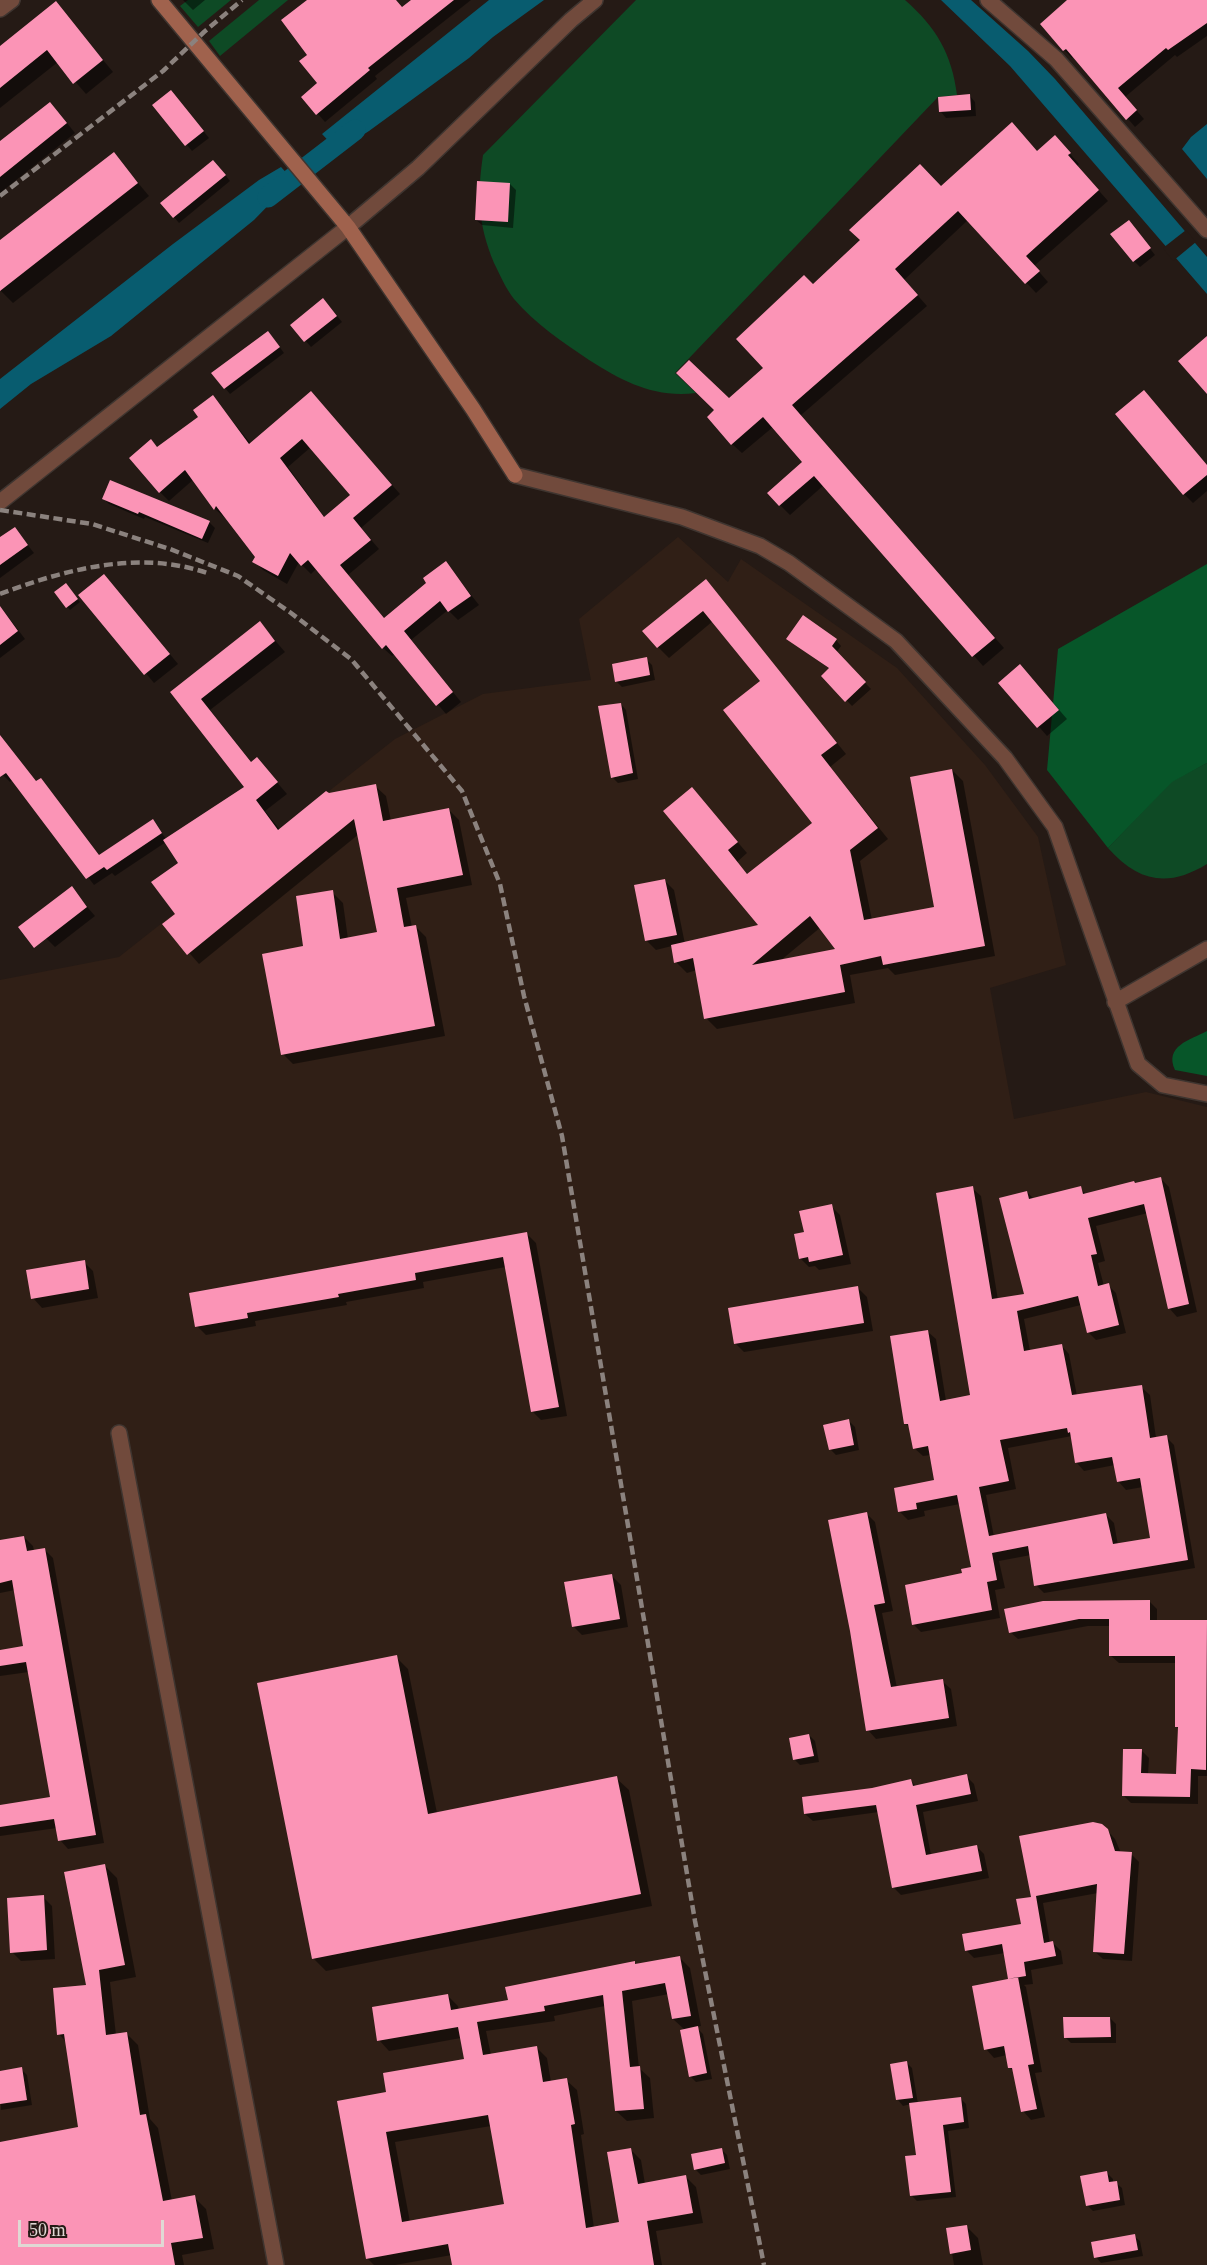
<!DOCTYPE html>
<style>
body{margin:0}
#map{position:relative;width:1207px;height:2265px;overflow:hidden;background:#251a15;font-family:"Times New Roman",serif}
canvas{display:block}
.scale{position:absolute;left:18px;top:2220px;width:146px;height:27px;box-sizing:border-box;border:3px solid #e0d8d4;border-top:0;padding-left:8px;font-size:18px;line-height:21px;white-space:nowrap;color:#e0d8d4;-webkit-text-stroke:4px #251a15;paint-order:stroke}
</style>
<div id="map">
<canvas width="1207" height="2265"></canvas>
<div class="scale">50 m</div>
</div>
<script>
const ctx = document.querySelector('canvas').getContext('2d');
ctx.lineJoin = 'round';
function fill(path, color) { ctx.fillStyle = color; ctx.fill(path, 'evenodd'); }
function strokePath(path, color, width, dash) { ctx.strokeStyle = color; ctx.lineWidth = width; ctx.lineCap = dash ? 'butt' : 'round'; ctx.setLineDash(dash || []); ctx.stroke(path); }
fill(new Path2D(`
 M678,537L728,582L741,559L897,668L985,765L1038,837L1066,965L990,988L1014,1119L1146,1092L1207,1107V2265H0V980L119,957L395,739L483,694L591,680L579,619Z`), '#301f16');
fill(new Path2D(`
 M188,0H231L198,27L180,6Z
 M259,0H288L220,56L209,41Z
 M636,0H905C936,27 952,54 957,95L938,97L675,373L696,393C654,398 624,382 589,360C563,342 535,324 514,299C506,289 500,275 494,263C478,224 477,196 483,155Z
 M1207,763V864C1168,888 1138,882 1108,848L1172,781Z`), '#0e4a25');
fill(new Path2D(`
 M1207,564V763L1172,782L1108,848L1047,770L1058,649Z
 M1207,1031V1076L1175,1070C1164,1046 1190,1040 1207,1031Z`), '#075629');
fill(new Path2D(`
 M489,0H544L493,37L469,58L369,131L338,151L322,134Z
 M941,0H971L1028,51L1055,79L1207,257V294L1010,66Z
 M1207,124V179L1182,149L1191,137Z
 M281,167L293,180L254,220L111,336L31,384L0,409V379L173,244L259,180Z`), '#085c6f');
fill(new Path2D(`
 M1186,230L1196,242L1173,261L1163,248Z`), '#251a15');
fill(new Path2D(`
 M183,0H205L193,10Z
 M311,0H395L402,9L413,0H471L375,76L377,79L325,122L303,97L319,83L309,56Z
 M1068,0H1207V36L1177,57L1175,55L1125,97L1144,119L1135,127L1074,56L1072,58L1064,50Z
 M56,3L113,72L86,94L58,62L0,108V48Z
 M970,96L975,102L976,116L946,118L941,112Z
 M177,98L209,138L192,151L154,105Z
 M59,113L75,133L0,193V143Z
 M1064,147L1079,164L1077,166L1108,201L1034,266L1048,282L1036,293L968,220L904,280L927,306L800,416L1004,648L983,666L824,485L790,515L780,505L804,462L773,427L742,453L732,444L729,400L766,368L813,286L941,188L1038,152Z
 M114,154L149,196L13,303L0,290V242Z
 M219,167L230,181L179,223L174,217Z
 M510,184L516,190L513,228L482,225L476,220Z
 M1134,228L1155,255L1140,267L1134,261Z
 M329,306L342,322L311,347L292,325Z
 M273,338L284,353L230,394L225,388Z
 M213,397L251,444L319,401L400,494L361,528L379,549L348,575L385,620L428,583L446,563L479,605L458,620L448,610L411,640L461,702L446,714L395,654L392,656L383,648L317,568L311,574L299,562L287,584L263,570L254,561L256,557L225,514L224,517L215,509L194,479L169,501L160,492L158,449L200,417ZM311,447L353,495L325,518L288,467Z
 M1207,465V491L1193,503L1184,494Z
 M104,499L209,522L215,528L208,543L145,517L144,519L109,504Z
 M15,529L34,553L0,578V539Z
 M706,581L846,754L830,767L888,839L860,861L872,920L936,908L952,770L963,781L995,956L895,975L888,968L850,975L855,1003L717,1029L706,1018L697,970L687,973L676,962L672,946L656,950L646,940L665,881L674,890L685,944L761,926L692,789L747,853L737,862L748,875L814,823L763,681L713,621L669,658L658,647ZM821,927L838,950L780,961Z
 M113,585L178,664L154,683L80,595Z
 M68,587L80,602L70,610L56,592Z
 M0,606L25,639L0,658Z
 M260,623L285,652L210,710L252,763L257,759L287,794L265,811L280,830L328,795L375,786L386,796L391,821L448,809L459,820L472,885L406,898L412,927H416L426,937L445,1036L293,1064L283,1054L305,948L332,892L343,903L348,939L379,934L359,834L199,964L164,924L177,914L180,863L166,842L115,876L112,873L94,885L13,779L10,782L0,772V735L37,783L100,857L152,821L167,840L246,787L172,692Z
 M836,640L841,646L836,653L871,689L852,706L823,676L830,669L794,644Z
 M646,659L652,665L655,680L622,687L616,681Z
 M1029,675L1067,719L1047,736L1001,683Z
 M621,704L626,710L638,779L618,783L612,777Z
 M71,888L95,916L55,947L46,938Z
 M1161,1179L1169,1187L1197,1312L1177,1317L1169,1308L1148,1213L1096,1226L1105,1261L1098,1263L1104,1286L1108,1285L1116,1293L1126,1333L1096,1340L1088,1332L1081,1305L1024,1319L1030,1351L1061,1345L1069,1354L1077,1396L1141,1387L1150,1395L1156,1438L1166,1437L1174,1445L1195,1568L1044,1593L1036,1585L1031,1555L999,1561L1005,1588L995,1590L1000,1618L921,1632L913,1624L963,1575L973,1568L960,1504L924,1511L925,1516L908,1520L900,1512L936,1481L931,1455L923,1456L914,1448L910,1428L906,1424L927,1331L936,1339L946,1401L972,1396V1188L981,1196L998,1300L1025,1295L1027,1192L1034,1199L1080,1188L1087,1195ZM1072,1436L1076,1462L1084,1471L1115,1465L1118,1481L1126,1490L1143,1487L1152,1539L1118,1545L1114,1523L1106,1515L994,1537L986,1495L1016,1489L1008,1448Z
 M831,1206L840,1215L851,1264L819,1270L815,1266L809,1267L800,1258L806,1233Z
 M527,1234L536,1243L567,1416L541,1420L532,1411L506,1267L423,1282L424,1288L346,1302L347,1305L255,1321L256,1326L206,1335L197,1326Z
 M84,1262L93,1271L98,1298L42,1308L33,1298Z
 M858,1288L867,1297L873,1331L744,1352L735,1343Z
 M849,1421L855,1427L859,1450L836,1455L830,1449Z
 M867,1514L875,1522L893,1611L882,1613L897,1688L942,1681L951,1689L957,1726L876,1739L868,1730Z
 M24,1537L33,1546L34,1551L44,1549L53,1558L104,1843L68,1849L60,1840L57,1828L0,1836V1806L52,1798L29,1672L0,1676V1651L25,1647L15,1590L0,1593V1541Z
 M612,1576L621,1585L628,1627L582,1635L573,1626Z
 M1150,1602L1157,1609V1622L1207,1621V1776H1198V1804L1131,1803L1123,1795L1141,1750L1149,1758L1148,1775H1177L1179,1729L1177,1727L1176,1663H1119L1111,1656V1626H1088L1018,1639L1010,1632Z
 M396,1657L408,1669L437,1813L616,1778L629,1790L652,1906L326,1971L314,1959L259,1684Z
 M809,1735L815,1741L819,1762L800,1765L795,1760Z
 M966,1776L974,1784L978,1801L923,1812L931,1855L976,1846L984,1854L989,1878L901,1895L893,1887L879,1812L813,1821L805,1814L873,1789L911,1781L916,1786Z
 M1107,1830L1115,1839L1121,1853L1131,1854L1139,1862L1132,1961L1103,1959L1094,1951L1098,1893L1043,1903L1050,1943H1053L1061,1951L1063,1964L1031,1970L1033,1984L1024,1985L1026,1987L1042,2072L1035,2073L1045,2117L1031,2120L1023,2111L1015,2072L1010,2068L1007,2055L994,2058L986,2049L1011,1980L1005,1953L974,1958L966,1950L1023,1925L1033,1898Z
 M105,1866L117,1878L136,1977L110,1982L116,2035L126,2033L138,2045L150,2119L158,2128L172,2201L194,2197L206,2209L214,2249L182,2255L184,2265H0V2144L80,2128L66,2042L59,2034L88,1986Z
 M43,1897L52,1906L55,1959L21,1961L12,1952Z
 M680,1958L690,1968L701,2026L696,2027L703,2034L712,2079L696,2082L690,2076L685,2030L673,2019L669,1994L632,2001L639,2068L650,2078L654,2118L627,2121L616,2111L605,2006L554,2016L555,2021L486,2031L491,2055L536,2047L547,2058L551,2082L566,2080L577,2090L584,2134L581,2135L594,2228L621,2223L631,2150L641,2160L645,2184L686,2177L696,2187L703,2223L656,2231L662,2265H454L452,2255L395,2265H374L367,2258L388,2093L466,2060L461,2038L389,2051L379,2040L448,1996L458,2006L459,2010L510,2001L634,1963L637,1966ZM491,2126L505,2205L410,2222L395,2142Z
 M1110,2018L1116,2024V2043H1071L1065,2037Z
 M906,2062L912,2068L918,2104L960,2098L966,2104L969,2128L948,2131L956,2197L917,2201L911,2195L918,2156L911,2104L903,2106L898,2100Z
 M21,2069L27,2075L32,2105L1,2110L0,2072Z
 M721,2149L727,2155L730,2169L701,2175L695,2169Z
 M1107,2173L1113,2179V2183H1116L1122,2188L1125,2205L1093,2211L1087,2205Z
 M966,2226L978,2238L983,2265H954L948,2229Z
 M1134,2236L1140,2241L1143,2256L1101,2263L1096,2257Z`), '#0007');
strokePath(new Path2D(`
 M268,197L355,130`), '#085c6f', 21);
fill(new Path2D(`
 M307,0H396L402,7L411,0H454L368,68L370,70L316,115L301,97L317,83L299,61L307,55L281,20Z
 M1067,0H1207V23L1168,50L1166,48L1118,88L1137,110L1126,120L1066,49L1063,51L1040,24Z
 M56,1L103,60L73,84L47,50L0,88V46Z
 M171,90L204,131L185,146L152,105Z
 M970,94L971,110L939,112L938,97Z
 M50,102L67,123L0,177V141Z
 M1012,122L1037,151L1055,135L1071,153L1068,155L1099,190L1026,256L1040,271L1025,284L958,211L895,269L918,295L792,405L995,638L972,657L814,476L779,506L767,493L802,462L763,417L731,445L707,417L714,410L676,373L689,360L729,398L763,368L736,339L804,275L813,284L860,240L849,230L920,164L941,186Z
 M114,152L138,183L0,291V240Z
 M213,160L226,175L173,218L160,203Z
 M477,181L510,183L508,222L475,220Z
 M1129,220L1151,248L1133,262L1110,234Z
 M323,298L337,316L304,342L290,325Z
 M268,331L280,347L224,389L211,373Z
 M1207,336V394L1178,361Z
 M1144,390L1207,465V475L1183,495L1115,414Z
 M311,391L392,485L353,518L371,540L340,565L384,618L426,583L423,578L446,561L471,596L448,612L440,601L404,631L453,692L436,706L386,645L382,649L308,560L301,566L290,553L278,576L252,562L255,557L216,506L214,510L185,470L159,493L129,458L151,439L157,447L198,417L193,410L213,395L249,444ZM302,439L350,495L324,517L280,458Z
 M110,480L210,521L202,539L139,512L138,514L102,499Z
 M15,527L28,545L0,565V537Z
 M104,574L170,654L144,675L78,595Z
 M706,579L837,743L821,755L878,828L850,850L864,920L934,907L910,777L952,769L985,946L883,965L881,956L840,965L845,992L704,1019L693,958L674,963L671,945L758,925L663,811L692,787L738,842L728,850L747,874L812,823L723,710L760,681L703,611L657,648L642,631ZM810,916L835,949L752,965Z
 M66,583L78,599L66,608L54,592Z
 M0,606L18,631L0,645Z
 M803,615L837,639L832,646L866,682L845,702L821,676L829,668L786,639Z
 M260,621L275,641L201,699L251,762L257,757L278,782L256,800L278,830L326,791L329,793L376,784L383,821L449,808L463,875L397,888L404,927L416,925L435,1026L281,1055L262,954L303,946L296,896L333,890L340,939L377,932L354,819L187,955L162,924L175,914L151,882L178,863L163,840L244,787L170,692Z
 M647,657L650,675L615,682L612,664Z
 M1020,664L1059,710L1037,728L998,683Z
 M621,703L633,773L611,778L598,706Z
 M0,735L36,781L41,778L99,855L153,819L162,833L107,870L104,867L86,879L6,773L0,777Z
 M665,879L677,935L645,941L634,885Z
 M72,886L87,907L34,948L18,927Z
 M1161,1177L1189,1304L1168,1309L1144,1204L1088,1218L1097,1254L1091,1255L1098,1286L1109,1283L1119,1325L1087,1333L1078,1296L1017,1311L1024,1351L1062,1344L1072,1395L1142,1385L1150,1438L1167,1435L1188,1560L1034,1586L1028,1546L992,1553L997,1580L987,1582L992,1610L912,1625L905,1585L962,1573L961,1569L971,1567L957,1495L916,1503L917,1509L898,1512L894,1488L934,1480L928,1446L913,1449L908,1424H904L890,1336L928,1330L940,1401L970,1395L936,1193L973,1186L992,1299L1024,1294L999,1198L1027,1191L1029,1199L1081,1186L1083,1194L1134,1181L1135,1183ZM1067,1428L1068,1433L1070,1432L1075,1463L1112,1457L1117,1482L1140,1478L1150,1538L1113,1544L1106,1513L989,1536L979,1487L1009,1481L1000,1440Z
 M832,1204L843,1255L809,1262L808,1257L799,1259L794,1234L804,1232L799,1211Z
 M527,1232L559,1407L531,1412L503,1257L415,1273L416,1280L338,1294L339,1297L247,1313L248,1318L195,1327L189,1293Z
 M85,1260L89,1289L31,1299L26,1270Z
 M858,1286L864,1323L734,1344L728,1308Z
 M849,1419L854,1445L829,1450L823,1425Z
 M867,1512L885,1603L874,1605L891,1687L943,1679L949,1718L866,1731L850,1631L828,1520Z
 M24,1536L27,1551L45,1548L96,1835L58,1841L54,1819L0,1827V1805L50,1797L26,1662L0,1666V1650L23,1646L12,1580L0,1583V1540Z
 M612,1574L620,1619L572,1627L564,1582Z
 M1150,1600V1620H1207L1206,1770L1191,1769L1190,1797L1122,1796L1123,1749H1142L1141,1773L1176,1774L1178,1727H1175V1656H1109V1619H1079L1009,1633L1004,1609L1043,1601Z
 M397,1655L428,1814L617,1776L641,1894L312,1959L257,1683Z
 M809,1734L814,1756L793,1760L789,1738Z
 M967,1774L971,1794L916,1805L926,1855L977,1845L982,1871L892,1888L876,1805L804,1814L802,1797L872,1788L911,1779L913,1786Z
 M1093,1822L1102,1824L1108,1829L1115,1851L1132,1852L1124,1954L1093,1952L1097,1884L1036,1896L1044,1943L1053,1941L1056,1956L1024,1962L1026,1976L1008,1979L1002,1944L965,1951L962,1934L1021,1924L1016,1899L1031,1897L1019,1836Z
 M105,1864L125,1965L99,1970L106,2035L127,2032L140,2115L146,2114L163,2201L195,2195L203,2238L171,2243L175,2265H0V2142L78,2127L64,2034L57,2035L53,1988L86,1985L64,1872Z
 M44,1895L47,1950L10,1953L7,1898Z
 M680,1956L691,2016L672,2019L665,1983L622,1991L630,2067L640,2066L644,2109L615,2111L603,1995L544,2006L545,2011L477,2022L483,2055L537,2046L543,2082L567,2078L575,2124L571,2125L586,2228L619,2222L607,2152L631,2148L638,2184L686,2175L693,2213L647,2221L654,2265H452L448,2244L366,2259L337,2101L386,2092L383,2073L464,2059L458,2027L377,2041L372,2007L448,1994L451,2010L508,2000L505,1987L635,1961V1964ZM488,2115L504,2204L402,2222L386,2132Z
 M1018,1977L1034,2064L1028,2065L1037,2109L1021,2112L1012,2068H1008L1004,2046L984,2050L972,1986Z
 M1063,2017H1110L1111,2037L1064,2038Z
 M698,2026L707,2073L689,2077L680,2030Z
 M907,2061L913,2098L896,2100L890,2064Z
 M22,2067L27,2100L0,2104V2071Z
 M961,2097L964,2122L943,2125L951,2192L910,2196L905,2156L916,2155L909,2103Z
 M722,2148L725,2163L694,2170L691,2154Z
 M1107,2171L1109,2182L1117,2181L1120,2200L1086,2206L1080,2176Z
 M967,2225L971,2250L950,2254L946,2228Z
 M1135,2234L1138,2250L1094,2258L1091,2242Z`), '#fb94b6');
const street = new Path2D(`
 M988,0L1056,59L1207,230
 M0,9L12,0
 M515,475L682,517L760,546L789,563L896,641L1005,758L1055,827L1138,1064L1163,1085L1207,1094
 M0,502L348,227L418,168L571,20L595,0
 M1115,1002L1207,949
 M119,1433L276,2265`);
const secondary = new Path2D(`
 M159,0L348,227L473,409L515,475`);
strokePath(street, '#3f3530', 18);
strokePath(secondary, '#3f3530', 18);
strokePath(street, '#714a3c', 15);
strokePath(secondary, '#a0624d', 15);
strokePath(new Path2D(`
 M0,196L163,71L204,32L242,0
 M0,510L92,524L170,549L238,576L291,613L351,659L462,791L500,884L524,996L562,1136L695,1921L764,2265
 M0,594C66,569 141,549 210,574`), '#8b827e', 4.5, [9, 4.5]);
</script>
